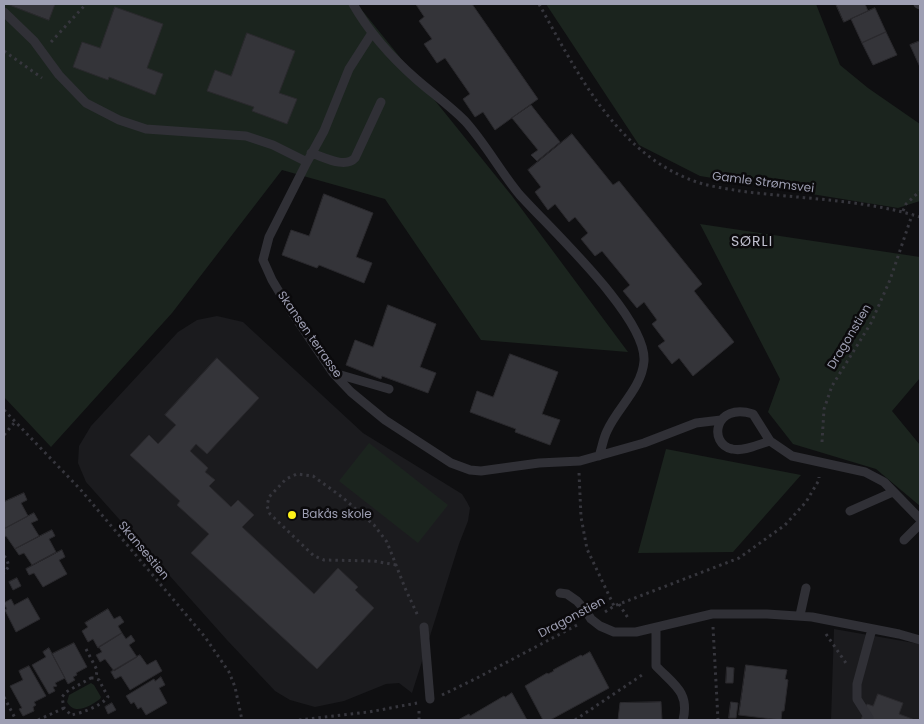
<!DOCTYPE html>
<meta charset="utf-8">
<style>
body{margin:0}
#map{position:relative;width:924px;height:724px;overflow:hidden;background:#0f0f11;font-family:Poppins,sans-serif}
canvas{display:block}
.frame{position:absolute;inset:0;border:5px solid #9e9fb3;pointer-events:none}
</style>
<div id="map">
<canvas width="924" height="724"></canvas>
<div class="frame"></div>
</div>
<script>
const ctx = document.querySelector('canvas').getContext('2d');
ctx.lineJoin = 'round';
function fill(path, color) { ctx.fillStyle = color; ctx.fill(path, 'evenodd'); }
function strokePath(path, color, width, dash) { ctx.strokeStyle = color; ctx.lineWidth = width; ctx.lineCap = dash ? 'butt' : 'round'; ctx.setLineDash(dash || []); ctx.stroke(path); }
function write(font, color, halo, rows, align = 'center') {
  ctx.font = font + ' Poppins,sans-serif'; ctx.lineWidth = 5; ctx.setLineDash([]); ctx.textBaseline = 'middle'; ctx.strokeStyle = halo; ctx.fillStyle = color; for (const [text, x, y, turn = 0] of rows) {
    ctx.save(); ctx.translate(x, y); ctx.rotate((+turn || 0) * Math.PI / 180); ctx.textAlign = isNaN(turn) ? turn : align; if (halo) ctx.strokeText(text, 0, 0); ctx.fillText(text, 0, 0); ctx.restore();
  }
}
fill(new Path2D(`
 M217,316L243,322L363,433L462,494L467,502L470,508L468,521L459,544L412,693L399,683L386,684L344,701L315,707L290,700L275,691L227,640L86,482L78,463L79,446L91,426L178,332L197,320Z
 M834,629L920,644V720H831Z`), '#1b1b1e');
fill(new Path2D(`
 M4,4H357L512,196L628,352L481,340L385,199L282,170L172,313L51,447L4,397Z
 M546,4H816L840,65L868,88L920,124V201L898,208L700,176L639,145Z
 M700,224L920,257V378L892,411L920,445V506L876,469L793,444L768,412L780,379Z
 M369,443L448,505L418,543L339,481Z
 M666,449L801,475L733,552L638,553Z
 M91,683L94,685L101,697L100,699C90,706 75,716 67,702L69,695Z`), '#1b241e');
const building = new Path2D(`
 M7,4H55L49,20Z
 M416,4H472L538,99L495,130L483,112L475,117L463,99L470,94L445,58L437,63L424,44L432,39L419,21L424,17Z
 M836,4H865L868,11L844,22Z
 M115,7L163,24L147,68L163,74L155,95L109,77L108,80L73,67L82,42L100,48Z
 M875,8L886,32L862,43L851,19Z
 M886,32L897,55L873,65L862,43Z
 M247,33L295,51L279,93L297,99L287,124L252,111L254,107L207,91L215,70L231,76Z
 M920,41V67L910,45Z
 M531,105L560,142L537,161L531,155L538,150L512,118Z
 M572,134L613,185L619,181L702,284L694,291L734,342L693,376L679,358L672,364L658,346L665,341L652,324L657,320L644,302L637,308L623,291L630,285L602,251L595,256L581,239L588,233L575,217L569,222L555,204L548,210L535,192L541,187L528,170Z
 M324,194L373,213L356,257L372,263L364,283L319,265L317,268L282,255L291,230L309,236Z
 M388,305L436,324L420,367L436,373L428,393L382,376L381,379L346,365L355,340L373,347Z
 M510,354L558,372L542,414L560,420L550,445L515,432L516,429L470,412L477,391L493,397Z
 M217,358L259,398L207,454L196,444L190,451L208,468L205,472L215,480L209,486L231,507L238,500L254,515L242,527L314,594L338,568L358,587L355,590L374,608L317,669L191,553L209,534L177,505L180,501L130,455L149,435L158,444L176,425L165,415Z
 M24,493L27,500L21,503L28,516L4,529V502Z
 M34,513L38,520L31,523L39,536L15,549L6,536L4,537V529Z
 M52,530L55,536L49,539L56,552L32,565L24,553L19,555L15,549Z
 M62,550L65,557L59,560L67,574L43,587L34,573L29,575L26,569Z
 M17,578L21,586L13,590L9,582Z
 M28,598L40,619L16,632L5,610L7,609L4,603L11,599L14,605Z
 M108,609L114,619L120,616L124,622L118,626L122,633L98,648L93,639L88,642L82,631L88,627L85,623Z
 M122,633L126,639L131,635L135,641L129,645L137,657L114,671L105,659L100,662L96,655L102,652L99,647Z
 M74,643L87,667L76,673L77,675L73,677L75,680L68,684L52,654Z
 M49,648L65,678L55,683L57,686L53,687L55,691L49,694L32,665L46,657L43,652Z
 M590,652L609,688L550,720H543L525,686L547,673L548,674L554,671L553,670L581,655L582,656Z
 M140,655L147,665L156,660L162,671L130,690L121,676L115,679L111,672Z
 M746,665L787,670L785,679L788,680L784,711H782L781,720L739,715Z
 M29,666L46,696L34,702L36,705L33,707L34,711L23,716L19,709L22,708L10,686L23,680L19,671Z
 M727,667L734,668L733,683H726Z
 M161,677L165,685L159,688L167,703L146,715L141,707L138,709L134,702L131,704L126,696L154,679L155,681Z
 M512,693L527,720H458L469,714L470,716L504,696L505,697Z
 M878,694L903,703L899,714L915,720H861L867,704L873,706Z
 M661,702L662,720H618L620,703Z
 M731,702L738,703L736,718H729Z
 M112,703L116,710L108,714L105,707Z`);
fill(building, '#343439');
strokePath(building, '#2a292d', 1);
strokePath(new Path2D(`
 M539,4C578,74 619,159 703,184C715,187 728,189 740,191C800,199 863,199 920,217
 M51,42L86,4
 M4,51L42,78
 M903,211L906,204L920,191
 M4,410L80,489L205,637L229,672L235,687L242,720
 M4,435L15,422
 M822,442L824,409L832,386L871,323L890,280L912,215
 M579,473L581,517L587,549L614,606
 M4,556L6,558L9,566L4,573
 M396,565L374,561L324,560L314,556L270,514L267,506L269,497L286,479L297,474L313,476L342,497L374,525L387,542L405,588L418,616
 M619,604L628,618
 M605,612L614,606L739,558L785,525L806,502L819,480V477
 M713,627L718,720
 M826,634L848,666
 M86,649L97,670L96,678
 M91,678H94L99,680L108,697C101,706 82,713 71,715L64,708L62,697L66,692Z
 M442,695L477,678L579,624
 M4,697L16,720
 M38,720L64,708
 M299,720L369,712L417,703
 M419,720V708
 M575,720L645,673`), '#36363d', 3, [2.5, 4]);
strokePath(new Path2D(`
 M353,4C369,32 391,57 416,79C432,93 450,106 465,121C485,143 500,171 519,194C549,228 647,317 644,361C642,388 617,408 607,431C603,439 602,448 599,456
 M918,4L920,5
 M4,12L34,41L59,75L86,103L119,120L146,129L246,136L273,145L307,162
 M372,33L349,69L324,131L307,162L269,237L263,260L272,280L287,305L333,373L351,392L385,420L451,463L470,470L481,471L539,463L580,461L644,443L696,423L721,420
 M311,153C324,157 345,169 355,158L381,102
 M334,373L389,389
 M770,441C759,444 744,452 732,449C708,444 714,402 753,414L770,441L792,456L865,472L884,482L920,519
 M850,511L893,492
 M904,540L920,524
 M560,593L567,594L577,601L586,611L591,619L600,626L614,632H636L712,614H767L812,617L899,634L920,640
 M800,615L806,588
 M424,627L430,699
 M656,628V666C673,684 690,692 683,720
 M869,718L857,699V684L872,629`), '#303036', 9);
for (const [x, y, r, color] of [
 [292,515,5,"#fff219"]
]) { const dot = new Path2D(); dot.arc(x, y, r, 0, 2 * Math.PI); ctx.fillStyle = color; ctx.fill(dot); strokePath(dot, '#0b0a0c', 2); }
write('12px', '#9e9fb3', '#0b0a0c', [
 ["Gamle Strømsvei",763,183,7],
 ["Skansen terrasse",309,335,55],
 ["Dragonstien",850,337,-59],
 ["Skansestien",143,551,50],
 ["Dragonstien",572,618,-28]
]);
write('12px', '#9e9fb3', '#0b0a0c', [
 ["Bakås skole",302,515]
], 'left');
ctx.letterSpacing = '1px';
write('14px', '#c0c0cf', '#0b0a0c', [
 ["SØRLI",752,242]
]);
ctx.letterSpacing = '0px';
</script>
